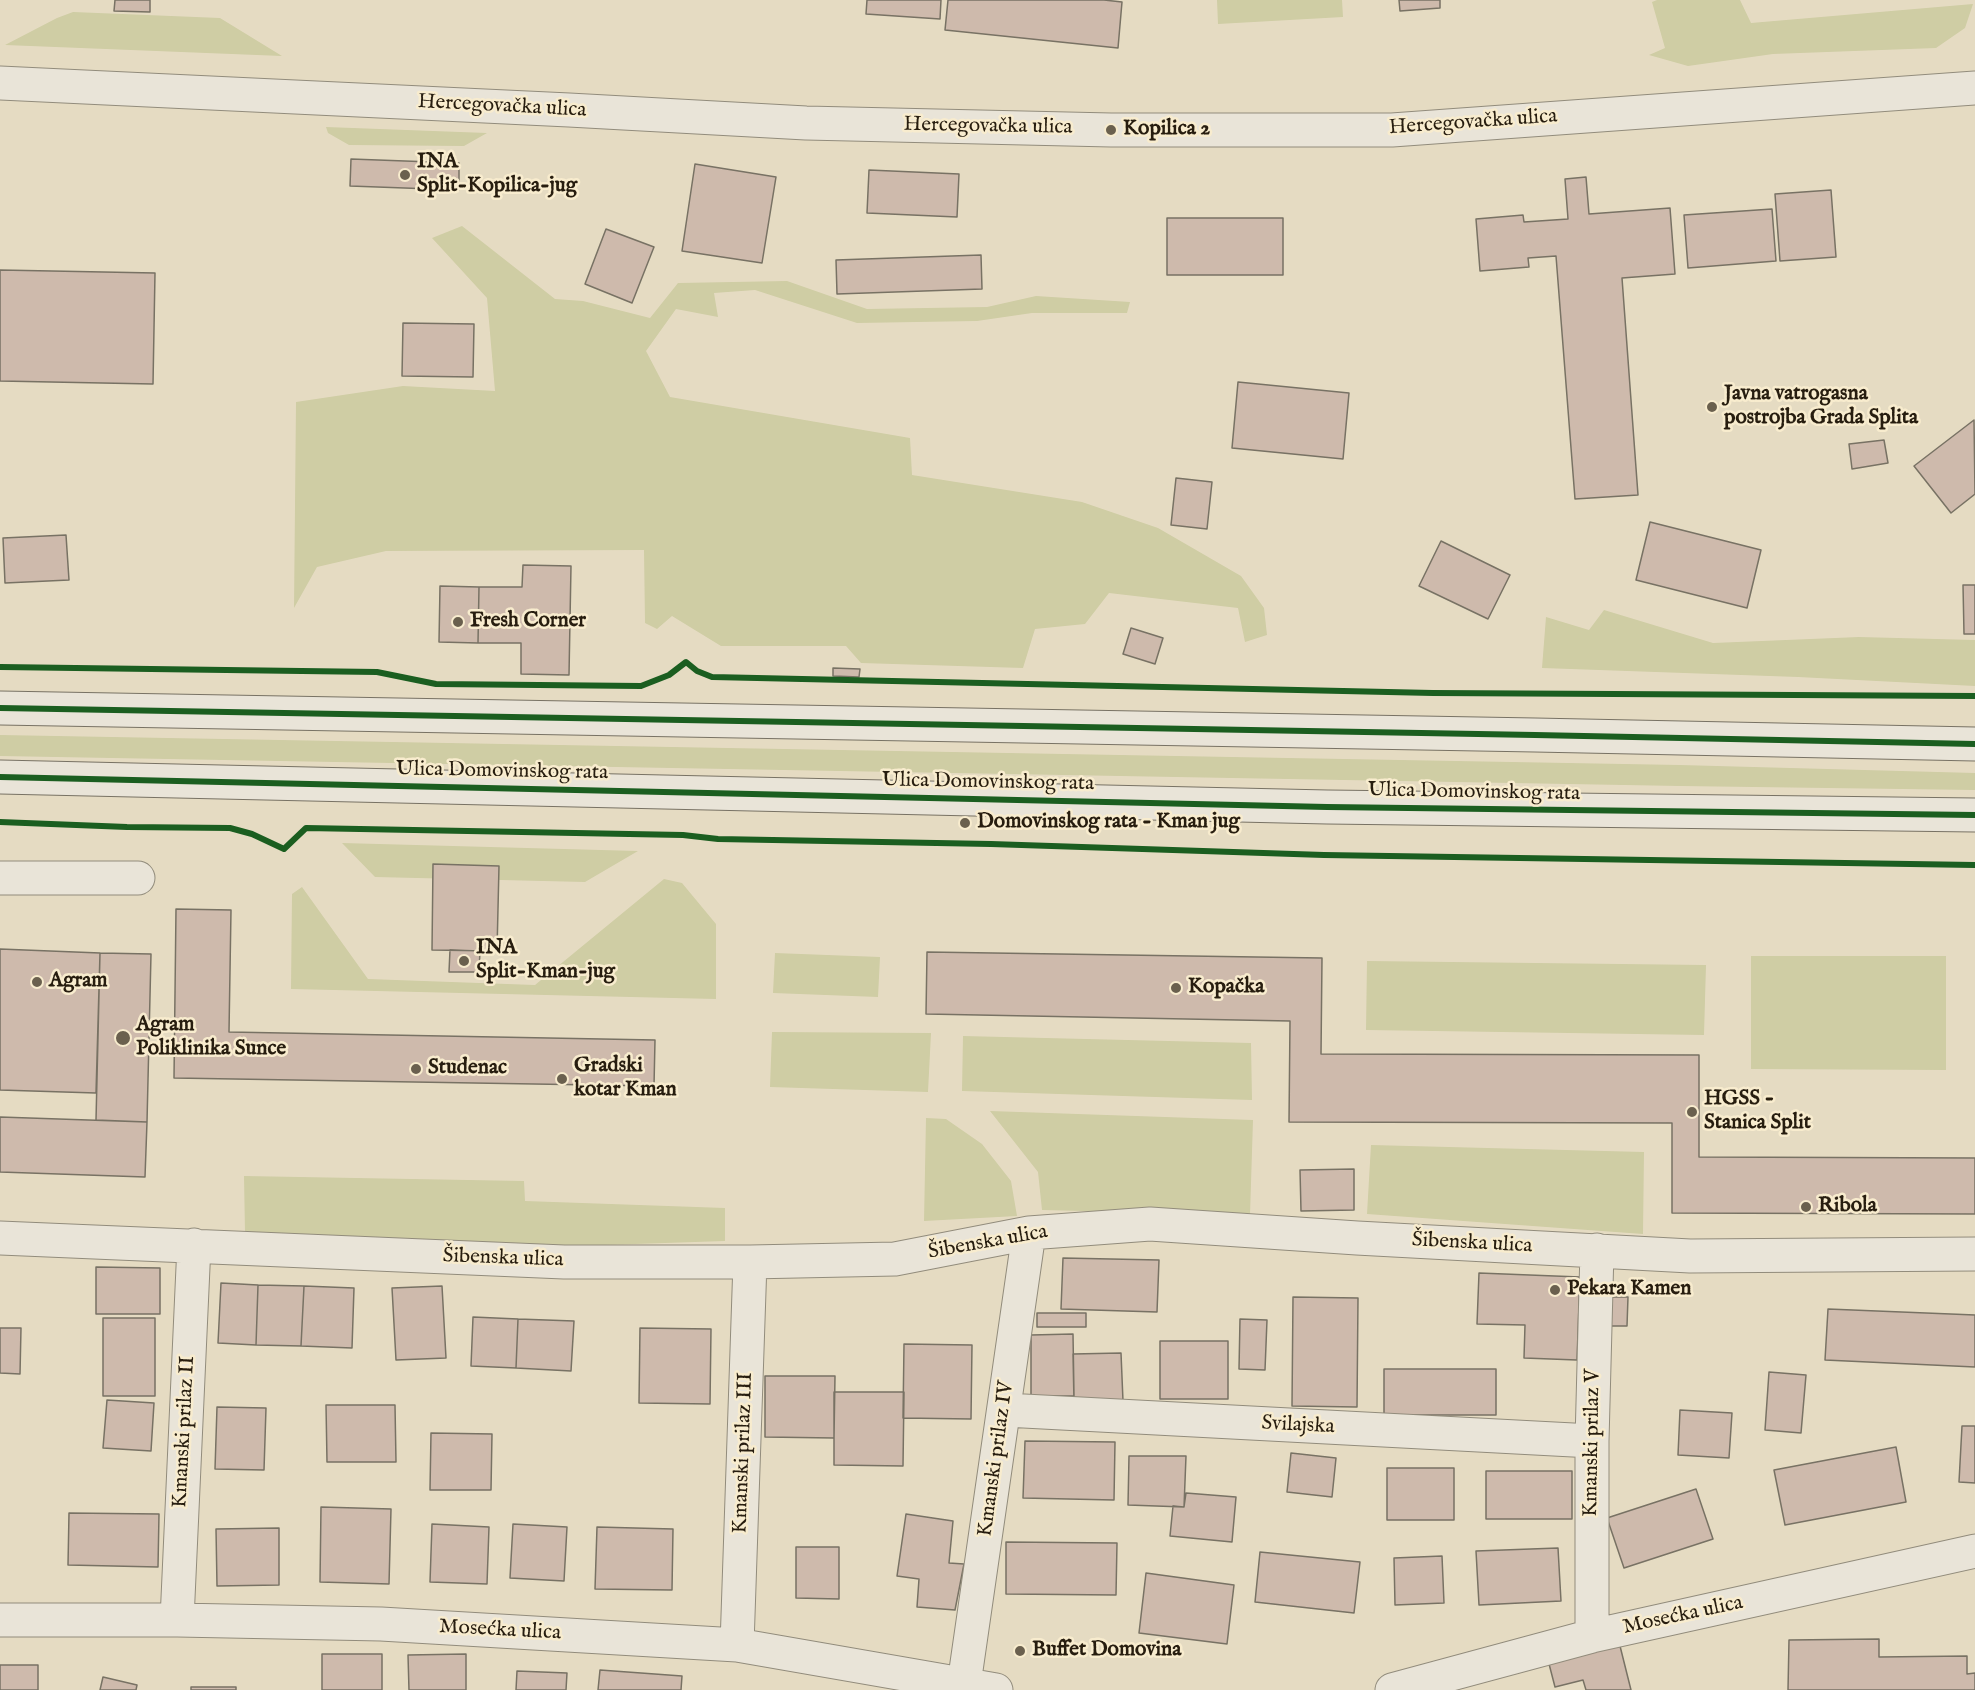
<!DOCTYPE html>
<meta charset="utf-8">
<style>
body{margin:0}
canvas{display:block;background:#e5dbc2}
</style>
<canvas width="1975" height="1690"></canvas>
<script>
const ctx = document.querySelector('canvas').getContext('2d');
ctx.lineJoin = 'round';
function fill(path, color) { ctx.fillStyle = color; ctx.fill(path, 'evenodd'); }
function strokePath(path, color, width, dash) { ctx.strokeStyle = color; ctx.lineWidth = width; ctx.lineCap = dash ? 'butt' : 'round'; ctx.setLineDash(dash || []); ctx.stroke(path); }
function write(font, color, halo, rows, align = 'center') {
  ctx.font = font + ' "IM FELL English",serif'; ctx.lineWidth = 5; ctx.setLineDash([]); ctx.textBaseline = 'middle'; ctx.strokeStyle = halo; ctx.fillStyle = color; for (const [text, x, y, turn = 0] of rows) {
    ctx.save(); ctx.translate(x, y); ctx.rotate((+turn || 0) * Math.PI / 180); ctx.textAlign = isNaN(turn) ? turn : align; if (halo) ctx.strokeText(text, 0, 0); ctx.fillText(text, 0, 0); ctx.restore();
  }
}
fill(new Path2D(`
 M1217,0H1342L1343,17L1218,24Z
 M1657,0H1740L1751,23L1973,4L1965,28L1936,48L1773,54L1688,66L1649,55L1665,48L1652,2Z
 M73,12L220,18L282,56L5,45L57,18Z
 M326,127L487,133L464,146L349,145L328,133Z
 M462,226L555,299L583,301L650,318L678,283L787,281L867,309L987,307L1036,296L1130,302L1127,313H1032L977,321L857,323L755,290L714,293L718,317L676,309L646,351L670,397L910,438L912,475L1082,502L1158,528L1241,576L1264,608L1267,635L1245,642L1238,608L1109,593L1085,624L1035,629L1023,668L861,663L846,646H721L672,616L657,629L645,623L644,550L386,551L317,567L294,608L296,402L403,386L495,391L487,298L432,238Z
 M1604,610L1713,643L1859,637L1975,640V686L1798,677L1542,668L1546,617L1589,630Z
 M0,735L1680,765L1975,773V790L1680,786L0,756Z
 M342,843L638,851L585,882L375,877Z
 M664,879L682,883L716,924V999L291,989L292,894L302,887L368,979L535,985Z
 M775,953L880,957L878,997L773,993Z
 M1751,956H1946V1070L1751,1069Z
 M1367,961L1706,965L1704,1035L1366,1030Z
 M772,1032L931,1033L928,1092L770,1087Z
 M963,1036L1251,1043L1252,1100L962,1091Z
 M990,1111L1253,1120L1250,1215L1042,1210L1038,1172Z
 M926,1118L946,1119L982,1144L1011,1181L1017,1216L924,1221Z
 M1371,1145L1644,1152L1643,1234L1367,1214Z
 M244,1176L524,1181L525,1201L725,1208V1241L575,1246L245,1233Z`), '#cfcda4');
const building = new Path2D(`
 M115,0H150V12L114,11Z
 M867,0H941L940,19L866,14Z
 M948,0H1104L1122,2L1118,48L945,30Z
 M1399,0H1440V8L1400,11Z
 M351,159L459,163V190L350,186Z
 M695,164L776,177L762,263L682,251Z
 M869,170L959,174L957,217L867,213Z
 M1586,177L1589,214L1670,208L1675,274L1622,278L1638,495L1575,499L1556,256L1528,258L1529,267L1480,271L1476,219L1523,215L1524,222L1568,219L1565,179Z
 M1831,190L1836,257L1780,261L1775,194Z
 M1772,209L1776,261L1688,268L1684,215Z
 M1167,218H1283V275H1167Z
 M606,229L654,247L632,303L585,284Z
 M981,255L982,289L837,294L836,260Z
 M0,270L155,273L153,384L0,381Z
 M403,323L474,324L473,377L402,376Z
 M1238,382L1349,393L1343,459L1232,448Z
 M1974,420L1975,494L1951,513L1914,466Z
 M1884,440L1888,463L1852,469L1849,444Z
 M1176,478L1212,482L1207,529L1171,525Z
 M1650,522L1761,550L1747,608L1636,580Z
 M66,535L69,580L5,583L3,538Z
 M1441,541L1510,575L1488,619L1419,586Z
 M523,565L571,566L569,675L521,674V643H478L479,587H522Z
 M1963,585H1975V634H1964Z
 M440,586L479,587L478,643L439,642Z
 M1131,628L1163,638L1155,664L1123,654Z
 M833,668L860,669L859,677L833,676Z
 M433,864L499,866L497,951L432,950Z
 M176,909L231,910L229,1032L655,1040L654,1086L174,1078Z
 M0,949L100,953L96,1093L0,1090Z
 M450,950L480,951L479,972H449Z
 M927,952L1322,958L1321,1054L1699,1055V1157L1975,1158V1214L1672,1213V1123L1289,1122L1290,1021L926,1014Z
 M100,953L151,954L147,1122L96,1120Z
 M0,1117L147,1122L145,1177L0,1172Z
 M1354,1169V1210L1301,1211L1300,1170Z
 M1063,1258L1159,1260L1157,1312L1061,1309Z
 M96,1267L160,1268V1314H96Z
 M1479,1273L1580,1277L1577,1360L1524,1358L1525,1325L1477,1324Z
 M221,1283L258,1285L256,1345L218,1343Z
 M258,1285L304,1286L301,1346L256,1345Z
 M304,1286L354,1288L352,1348L301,1346Z
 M442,1286L446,1358L396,1360L392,1288Z
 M1293,1297L1358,1298L1357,1407L1292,1406Z
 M1610,1297H1628L1627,1326H1610Z
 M1828,1309L1975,1315V1367L1825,1360Z
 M1037,1313H1086V1327H1037Z
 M473,1317L518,1319L516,1368L471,1366Z
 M103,1318H155V1396H103Z
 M518,1319L574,1321L571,1371L516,1368Z
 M1240,1319L1267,1320L1265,1370L1239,1369Z
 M0,1328H21L20,1374L0,1373Z
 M640,1328L711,1329L710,1404L639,1403Z
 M1073,1334L1074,1396H1031V1335Z
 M1160,1341H1228V1399H1160Z
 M904,1344L972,1345L971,1419L903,1418Z
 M1121,1353L1123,1401L1074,1402L1073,1354Z
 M1384,1369H1496V1415H1384Z
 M1769,1372L1806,1375L1801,1433L1765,1430Z
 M765,1376H835L834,1438L765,1437Z
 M834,1392H904L903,1466L834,1465Z
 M107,1400L154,1403L151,1451L103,1448Z
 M326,1405H395L396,1462H327Z
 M217,1407L266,1408L264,1470L215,1469Z
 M1680,1410L1732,1413L1729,1458L1678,1455Z
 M1962,1426H1975V1483L1959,1482Z
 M431,1433L492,1434L491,1490H430Z
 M1025,1441L1115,1442L1114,1500L1023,1498Z
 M1896,1447L1906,1502L1785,1525L1774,1470Z
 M1291,1453L1336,1458L1332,1497L1287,1492Z
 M1129,1456H1186L1184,1507L1128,1505Z
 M1387,1468H1454V1520H1387Z
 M1486,1471H1572V1519H1486Z
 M1696,1489L1713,1539L1624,1568L1607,1518Z
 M1186,1493L1236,1497L1232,1542L1170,1536L1173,1506L1184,1507Z
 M321,1507L391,1509L389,1584L320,1582Z
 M69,1513L159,1514L158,1567L68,1565Z
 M906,1514L953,1521L949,1563L964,1564L955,1610L917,1607L919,1579L897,1576Z
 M432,1524L489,1527L487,1584L430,1582Z
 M513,1524L567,1527L564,1581L510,1578Z
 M597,1527L673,1529L672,1590L595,1589Z
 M279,1528V1585L217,1586L216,1529Z
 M1006,1542L1117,1543L1116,1595L1006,1594Z
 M796,1547H839V1599L796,1598Z
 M1558,1548L1561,1601L1479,1605L1476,1551Z
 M1260,1552L1360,1562L1354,1613L1255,1602Z
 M1442,1556L1444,1603L1395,1605L1394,1558Z
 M1146,1573L1234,1585L1227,1644L1139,1633Z
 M1879,1639V1657L1967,1656V1674L1975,1673V1690H1788L1789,1640Z
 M1619,1642L1631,1690H1586L1583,1680L1555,1687L1548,1660Z
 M322,1654H382V1690H322Z
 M466,1654V1690H409L408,1655Z
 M0,1665H38V1690H0Z
 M600,1670L682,1676L681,1690H598Z
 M517,1671L567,1673L566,1690H516Z
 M103,1677L137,1685L136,1690H100Z
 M191,1687H236V1690H191Z`);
fill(building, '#cebaac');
strokePath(building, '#787264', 1.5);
const street = new Path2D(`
 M0,83L569,110L806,123L1111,130H1392L1975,88
 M0,878H138
 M0,1238L564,1262H750L895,1259L1029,1233L1150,1224L1357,1238L1690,1256L1975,1254
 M1005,1410L1592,1441
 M0,1620H177L381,1624L737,1645L996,1690
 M177,1620L194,1245
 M1592,1636V1441L1597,1250
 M737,1645L750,1262
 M964,1684L1029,1233
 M1392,1690L1592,1636L1975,1551`);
const secondary = new Path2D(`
 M0,708L1535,735L1975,744
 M0,777L1327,807L1975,815`);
strokePath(street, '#928c7c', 35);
strokePath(secondary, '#787264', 35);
strokePath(street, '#e9e4d8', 33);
strokePath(secondary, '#e9e4d8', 33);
strokePath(new Path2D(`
 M0,667L377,672L436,684L641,686L669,675L686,662L697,671L712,677L1433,693L1975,696
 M0,708L1535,735L1975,744
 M0,777L1327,807L1975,815
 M0,822L127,827L230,828L252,834L284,849L306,828L683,835L718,839L991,844L1324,855L1975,865`), '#1b5e20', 6);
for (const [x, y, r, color] of [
 [1111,130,6,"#6a604e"],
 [405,175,6,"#6a604e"],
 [1712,407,6,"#6a604e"],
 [458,622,6,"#6a604e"],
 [965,823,6,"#6a604e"],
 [464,961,6,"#6a604e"],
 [37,982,6,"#6a604e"],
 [1176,988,6,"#6a604e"],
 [123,1038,8,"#6a604e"],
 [416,1069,6,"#6a604e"],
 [562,1079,6,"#6a604e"],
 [1692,1112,6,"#6a604e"],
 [1806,1207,6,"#6a604e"],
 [1555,1290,6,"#6a604e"],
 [1020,1651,6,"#6a604e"]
]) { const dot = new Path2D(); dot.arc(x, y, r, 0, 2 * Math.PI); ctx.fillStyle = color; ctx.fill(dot); strokePath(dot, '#f8ecce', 2); }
write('21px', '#271d0f', '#f8ecce', [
 ["Hercegovačka ulica",502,107,3],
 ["Hercegovačka ulica",1473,123,-4],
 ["Hercegovačka ulica",988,127,1],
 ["Ulica Domovinskog rata",502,772,1],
 ["Ulica Domovinskog rata",988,783,1],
 ["Ulica Domovinskog rata",1474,793,1],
 ["Šibenska ulica",988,1243,-10],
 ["Šibenska ulica",1472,1244,3],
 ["Šibenska ulica",503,1259,2],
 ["Svilajska",1298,1426,3],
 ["Kmanski prilaz II",185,1432,-87],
 ["Kmanski prilaz V",1593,1443,-89],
 ["Kmanski prilaz III",744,1453,-88],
 ["Kmanski prilaz IV",997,1459,-82],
 ["Mosećka ulica",1683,1616,-12],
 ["Mosećka ulica",500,1631,3]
]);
write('bold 21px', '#271d0f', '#f8ecce', [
 ["Kopilica 2",1123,130],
 ["INA",417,163],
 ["Split-Kopilica-jug",417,187],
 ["Javna vatrogasna",1724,395],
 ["postrojba Grada Splita",1724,419],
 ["Fresh Corner",470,622],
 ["Domovinskog rata - Kman jug",977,823],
 ["INA",476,949],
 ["Split-Kman-jug",476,973],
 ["Agram",49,982],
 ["Kopačka",1188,988],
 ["Agram",136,1026],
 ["Poliklinika Sunce",136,1050],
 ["Gradski",574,1067],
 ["kotar Kman",574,1091],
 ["Studenac",428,1069],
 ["HGSS -",1704,1100],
 ["Stanica Split",1704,1124],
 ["Ribola",1818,1207],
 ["Pekara Kamen",1567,1290],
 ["Buffet Domovina",1032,1651]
], 'left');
</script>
